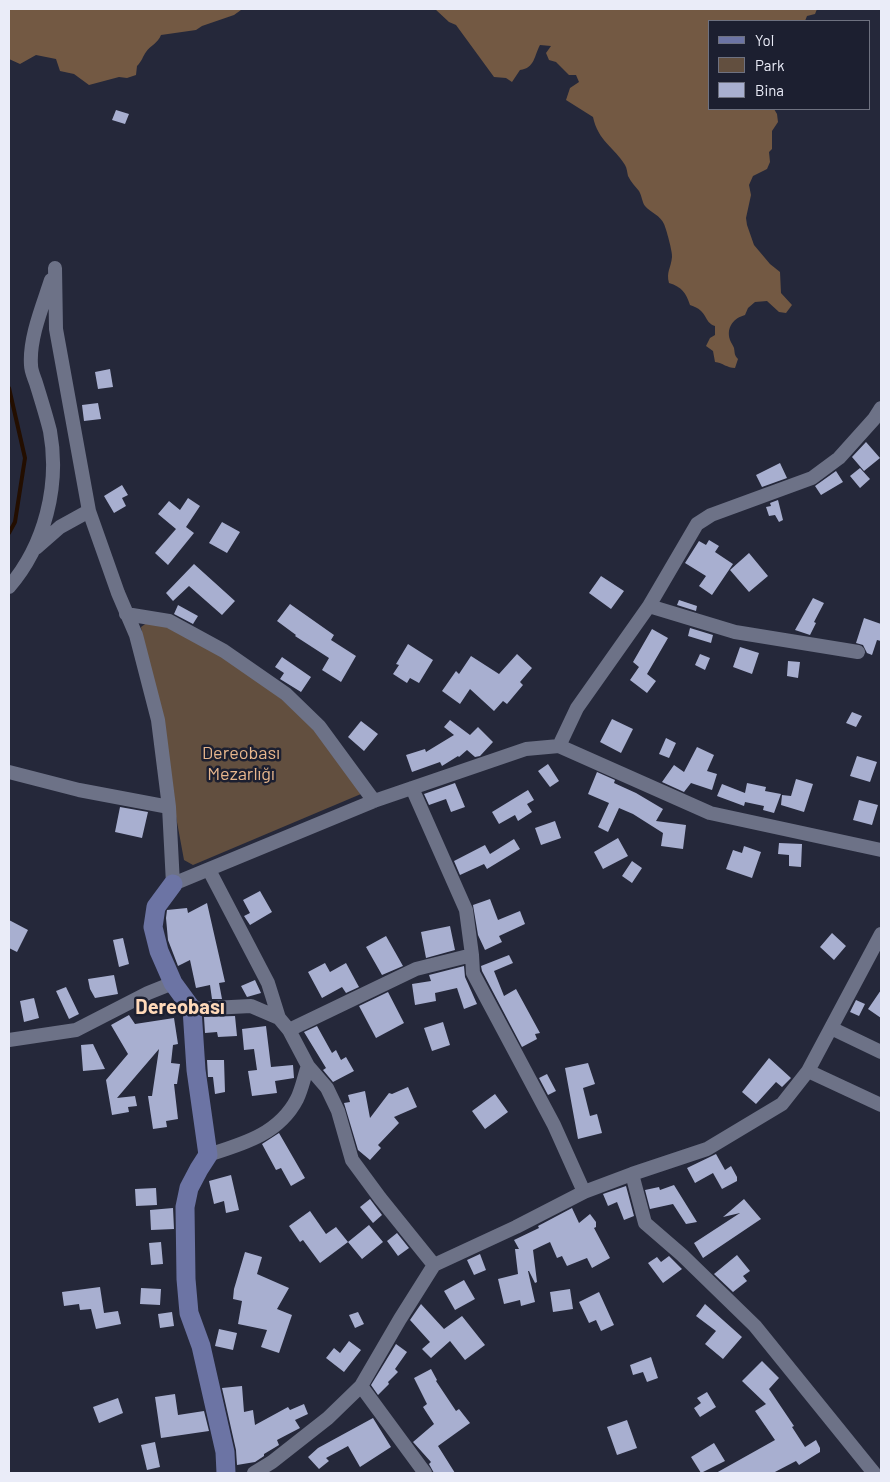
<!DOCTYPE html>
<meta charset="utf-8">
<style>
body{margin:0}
#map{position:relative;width:890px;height:1482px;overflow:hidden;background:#25283a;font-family:Barlow,sans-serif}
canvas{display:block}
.frame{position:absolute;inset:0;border:10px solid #eaecf8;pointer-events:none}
.legend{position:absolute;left:708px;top:20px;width:162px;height:90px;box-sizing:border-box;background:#1c1f30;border:1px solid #6e7180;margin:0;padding:6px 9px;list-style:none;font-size:15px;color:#eaecf8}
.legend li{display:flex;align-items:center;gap:10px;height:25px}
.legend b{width:25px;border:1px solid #6e7180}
</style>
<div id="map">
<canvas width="890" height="1482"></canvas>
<div class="frame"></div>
<ul class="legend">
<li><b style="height:6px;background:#6c74a4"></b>Yol</li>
<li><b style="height:14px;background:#624f3f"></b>Park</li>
<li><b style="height:14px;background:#a8afd0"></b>Bina</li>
</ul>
</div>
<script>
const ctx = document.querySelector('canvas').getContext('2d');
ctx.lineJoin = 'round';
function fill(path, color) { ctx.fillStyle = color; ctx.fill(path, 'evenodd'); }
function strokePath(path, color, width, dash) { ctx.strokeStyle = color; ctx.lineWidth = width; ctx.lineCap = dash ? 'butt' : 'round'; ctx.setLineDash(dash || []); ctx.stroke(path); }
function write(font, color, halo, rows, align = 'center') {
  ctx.font = font + ' Barlow,sans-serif'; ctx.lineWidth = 5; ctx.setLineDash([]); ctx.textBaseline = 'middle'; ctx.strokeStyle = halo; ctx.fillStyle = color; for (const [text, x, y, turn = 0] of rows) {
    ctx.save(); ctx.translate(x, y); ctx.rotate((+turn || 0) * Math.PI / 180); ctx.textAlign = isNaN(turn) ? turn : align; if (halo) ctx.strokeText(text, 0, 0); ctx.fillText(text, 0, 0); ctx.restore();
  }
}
fill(new Path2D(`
 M151,620C210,644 284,692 324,741C338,757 349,776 361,794L193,865L184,860L141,627Z`), '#624f3f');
fill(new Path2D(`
 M9,9H251L241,10L234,15L202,26L196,30L161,35C158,43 151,45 146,52C143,56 142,61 137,66L136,75L127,78L119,77L89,85L74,74L60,71L56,59L36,55L20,64L9,59Z
 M435,9H817L815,14L807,16L805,21H709V109H774L777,114L778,122L772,131V149L769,152L770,162L767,169L753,176L749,185L751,195L746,218L747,225L754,245L770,264L780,272L781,293L792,305L786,313L779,312L767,301L755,302L748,308L745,315C734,318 726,327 730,340C731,343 733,345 734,348C735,353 734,355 738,359L735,368C727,368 723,363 715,362L713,351L706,346L710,338L715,335V326C703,322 709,311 690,305C686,293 682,287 669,283C666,272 671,268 672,257C673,253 666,228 664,224C661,216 650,212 645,206C642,202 642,196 639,191C635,186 631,182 628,176C627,172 627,168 625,165C614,147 598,141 593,117L566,100L570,88L579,82L576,75H569L556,62L549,60L546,53L551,46L540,45C534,56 535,68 520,70L512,82L506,78L494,77L456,25L449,22Z`), '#735943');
strokePath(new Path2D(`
 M9,388L25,458L15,522L9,533`), '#230e00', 4);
fill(new Path2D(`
 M116,110L129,114L125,124L112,120Z
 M110,369L113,387L98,389L95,372Z
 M98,403L101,419L84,421L82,405Z
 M866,442L880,458L864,471L852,457Z
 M780,463L787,478L762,487L756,475Z
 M860,468L870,479L860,488L850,476Z
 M836,471L843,482L821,495L815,486Z
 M122,485L128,495L122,498L126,506L114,513L104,496Z
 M188,498L200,506L186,527L194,533L168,565L155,553L176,529L158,514L169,501L180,510Z
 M778,500L783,520L779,522L775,515L769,516L766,507L771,506L770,503Z
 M222,522L240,532L227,553L209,543Z
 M709,540L719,546L715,552L733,564L712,595L699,586L706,576L685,563L699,541L706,545Z
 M749,553L768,576L749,592L730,570Z
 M194,564L235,601L222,615L189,586L173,601L166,593Z
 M601,576L624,591L611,609L589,593Z
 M813,598L824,603L814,622L816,623L810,635L795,630Z
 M679,600L697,606L696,611L677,605Z
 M290,604L334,635L331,640L356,656L341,682L322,670L329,658L295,636L296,635L277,621Z
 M178,605L198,616L193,624L174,614Z
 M864,618L881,624V641L877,640L872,655L867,653L863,645L856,643Z
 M690,628L713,635L711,643L688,636Z
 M652,629L668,638L647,674L656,681L647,693L630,680L639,667L633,662Z
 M408,644L433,660L419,683L410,678L407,683L393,674L399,665L396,664Z
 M740,647L759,653L752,674L733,667Z
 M517,654L532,668L520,682L523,685L507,704L503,701L494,711L470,689L460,704L442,691L456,671L459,674L471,656L499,674Z
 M700,654L710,658L705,670L695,665Z
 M282,657L311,677L301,692L280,679L284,673L275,667Z
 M788,661L800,662L798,678L787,676Z
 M852,712L862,716L856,727L846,723Z
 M612,719L633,729L621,753L600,742Z
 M450,720L470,735L478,727L493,742L480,756L475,757L467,750L459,757L458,756L442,766L440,762L412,772L406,755L425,749L426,752L454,735L444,727Z
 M361,721L378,734L364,751L348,737Z
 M666,738L676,743L669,758L659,754Z
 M697,747L714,755L707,771L717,774L712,790L691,783L684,792L662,782L674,765L684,772Z
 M857,756L877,762L870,782L850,776Z
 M548,764L559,781L550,787L538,771Z
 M597,772L615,780L614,783L636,793L663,809L656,821L686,825L683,849L661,846L663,833L633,814L619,808L608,832L598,827L609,803L588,794Z
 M796,779L813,784L804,812L781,805L782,795L791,796Z
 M455,783L465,807L451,812L446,799L429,805L424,794Z
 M747,783L766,787L765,791L781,794L774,813L763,810L764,806L745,802L744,806L717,796L722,784L745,793Z
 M528,790L534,800L527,804L532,812L518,821L515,815L499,824L492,812Z
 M859,800L878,805L872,825L853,820Z
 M120,807L148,812L142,838L115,832Z
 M555,821L561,838L541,845L535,828Z
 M618,838L628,856L603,869L594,852Z
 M514,839L520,849L487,869L484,864L460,875L454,861L485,845L490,854Z
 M779,843L802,844L801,867L789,866V855L778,854Z
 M744,846L761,852L752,878L726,869L733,850L742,853Z
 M632,861L642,868L632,883L622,876Z
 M260,891L272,912L250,925L244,916L250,913L243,900Z
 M490,899L498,920L520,911L525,924L499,936L502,942L485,950L478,935L473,905Z
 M207,903L225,982L219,983L222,999H212L210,985L196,988L190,960L178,966L168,940L166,918L167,910L187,908L188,913Z
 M9,920L28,930L17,952L9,948Z
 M450,926L455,950L426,958L421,932Z
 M832,933L846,946L834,960L820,947Z
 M386,936L403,966L382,975L366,947Z
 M123,938L129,964L119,967L113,940Z
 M509,955L513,963L494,971L504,996L516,989L540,1033L535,1034L537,1039L522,1047L482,971L481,966Z
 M325,963L330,972L346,963L359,987L346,993L342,987L322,998L308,972Z
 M464,966L465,977L477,1004L464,1009L457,988L435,993L436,1001L415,1005L412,984L431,981L429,975Z
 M114,975L118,994L95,998L90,989L88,979Z
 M255,980L261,993L247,997L241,986Z
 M66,987L79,1014L69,1019L56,991Z
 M881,990V1018L868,1009Z
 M388,992L404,1023L376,1038L359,1006Z
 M34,998L39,1018L24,1022L20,1001Z
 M856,1000L865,1004L859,1016L850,1012Z
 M129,1015L135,1024L174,1018L178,1044L173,1045L171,1063L180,1064L177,1084H174L178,1119L166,1121L167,1127L153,1129L148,1096H152L159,1049L117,1098L135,1096L137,1106L128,1107L129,1112L112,1115L106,1080L128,1054L111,1025Z
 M235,1016L237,1036L218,1037L217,1032L205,1033L204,1017Z
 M443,1022L450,1045L432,1051L424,1028Z
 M266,1026L271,1067L293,1065L294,1078L275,1081L277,1093L252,1096L248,1071L257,1070L254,1049L244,1050L242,1029Z
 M317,1026L332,1053L336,1050L341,1060L346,1057L354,1071L333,1082L323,1070L326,1068L304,1032Z
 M93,1044L105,1069L83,1071L81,1045Z
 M769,1058L791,1078L782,1087L776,1082L756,1104L742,1092Z
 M207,1060H224L225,1092L215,1094L213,1077H208Z
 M588,1063L595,1084L583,1088L590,1116L597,1114L602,1133L578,1139L565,1068Z
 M547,1074L556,1091L548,1095L539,1078Z
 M408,1087L417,1107L394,1117L399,1123L378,1145L381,1148L370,1160L358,1150L344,1103L350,1102L348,1095L365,1091L370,1118L389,1093L392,1094Z
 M495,1094L508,1112L485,1129L472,1111Z
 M279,1133L305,1178L291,1186L281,1168L276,1170L262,1144Z
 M716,1154L725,1170L731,1166L737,1177V1181L722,1189L713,1173L695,1183L687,1168Z
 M231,1175L239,1210L226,1213L224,1201L214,1204L209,1181Z
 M674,1185L697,1222L686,1224L673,1204L650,1209L645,1190L659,1187L660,1190Z
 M626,1186L634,1216L624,1220L617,1202L608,1206L603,1194Z
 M156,1188L157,1205L136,1206L135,1189Z
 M370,1199L382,1215L373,1223L360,1207Z
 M744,1199L761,1219L703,1258L694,1243L740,1213L723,1217Z
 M173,1208L174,1229L151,1230L150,1210Z
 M572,1208L579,1223L590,1214L596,1222V1227L594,1228L610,1258L592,1268L587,1258L567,1266L562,1256L557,1258L550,1242L533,1250L537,1282L535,1283L529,1271H528L535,1302L521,1306L520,1300L504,1304L498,1279L518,1274L515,1249H519L514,1240L539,1228L538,1226Z
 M310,1211L326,1234L336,1227L348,1242L320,1263L303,1240L300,1242L289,1226Z
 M369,1225L383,1242L362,1259L348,1242Z
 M397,1233L409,1248L398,1256L387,1241Z
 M161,1242L163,1264L151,1265L149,1243Z
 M245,1252L262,1257L257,1274L289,1288L277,1309L292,1315L279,1353L261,1347L267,1330L238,1324L242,1301L233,1299L234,1289Z
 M480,1254L486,1270L474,1275L467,1260Z
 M737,1255L750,1271L743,1276L747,1281L733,1292L714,1274Z
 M669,1256L682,1269L663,1283L648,1263L657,1257L661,1262Z
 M464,1280L475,1299L455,1310L444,1291Z
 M100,1287L104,1313L118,1311L121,1324L96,1329L91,1309L80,1310L79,1304L64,1306L62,1292Z
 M141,1288L161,1289L160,1305L140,1304Z
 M570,1289L573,1309L553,1312L550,1292Z
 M599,1292L614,1325L601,1331L596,1320L589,1323L579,1302Z
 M421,1304L444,1329L462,1316L485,1345L465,1360L450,1341L431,1358L422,1349L430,1342L410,1320Z
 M705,1304L742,1337L723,1359L705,1344L716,1331L696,1316Z
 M172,1312L174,1326L160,1328L158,1314Z
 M358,1312L364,1324L355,1328L349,1315Z
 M219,1329L237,1333L233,1350L215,1346Z
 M349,1341L361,1350L344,1372L326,1358L334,1348L340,1353Z
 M396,1344L407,1352L395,1369L398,1372L388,1382L389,1384L378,1395L371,1385Z
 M651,1357L658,1378L647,1382L643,1372L633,1375L630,1365Z
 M762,1361L779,1378L769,1389L794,1426L792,1427L805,1447L816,1440L820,1448V1452L799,1465L796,1461L773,1473H716L775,1440L755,1411L766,1404L742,1381Z
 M431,1369L437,1380L436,1381L456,1411L459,1409L470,1423L438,1446L455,1473H434L429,1464L431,1462L413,1442L434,1424L423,1407L427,1404L414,1378Z
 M242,1386L244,1412L253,1410L255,1425L288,1407L290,1410L304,1404L308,1414L295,1420L300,1428L277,1440L279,1445L264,1454V1456L255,1462L237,1465L236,1450L222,1388Z
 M707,1392L716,1407L700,1417L694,1408L701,1403L697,1398Z
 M175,1394L178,1415L204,1411L209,1431L161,1438L155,1397Z
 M118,1398L123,1413L99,1423L93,1407Z
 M373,1418L391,1447L360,1467L348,1446L326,1458L329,1461L319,1469L308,1457L318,1448Z
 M627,1420L637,1448L617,1455L607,1427Z
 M155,1442L160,1467L147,1470L141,1445Z
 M714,1443L725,1461L701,1473L691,1457Z`), '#a8afd0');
strokePath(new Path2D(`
 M55,268L56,329L89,511L118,593L136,635L158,720L169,807L173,884L374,801L526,749L559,746L710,813L881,850
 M36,548L60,527L89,511
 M9,587C45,545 60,485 50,431C46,415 41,399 36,383C34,377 31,371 31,365C29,338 43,305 51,280
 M649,606L735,632L858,652
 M126,614L169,621L224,651L286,694L319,726L374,801
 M559,746L577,708L649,606L697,524L711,515L812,478L839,458L874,419L881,408
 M9,772L79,790L169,807
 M412,788L466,910L472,955L473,973L554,1125L584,1192
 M209,870L268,983L279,1018L289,1030L308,1066L327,1088L338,1111L352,1160L380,1198L434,1265
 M192,1009L251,1006L279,1018
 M831,1028L881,1052
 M289,1030L416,969L472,955
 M9,1040L76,1030L148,993L173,983
 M808,1071L881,1105
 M208,1155C243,1144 279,1134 297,1099C302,1089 304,1077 308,1066
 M632,1174L645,1223L682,1255L755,1326L874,1473
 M361,1386L425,1473
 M254,1473L272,1462L328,1418L361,1386L400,1319L434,1265L516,1227L584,1192L632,1174L707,1149L782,1104L808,1071L881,934`), '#6d7287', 14);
strokePath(new Path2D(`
 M173,884L156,907L153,927L159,951L173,983L192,1009L196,1070L208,1155L199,1169L189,1188L185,1207L186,1279L189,1313L201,1346L225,1452L226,1473`), '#6c74a4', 19);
write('18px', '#e7b68d', '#1c1f30', [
 ["Dereobası",241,753],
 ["Mezarlığı",241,774]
]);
write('bold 20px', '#ffd9b9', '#1c1f30', [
 ["Dereobası",180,1007]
]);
</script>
